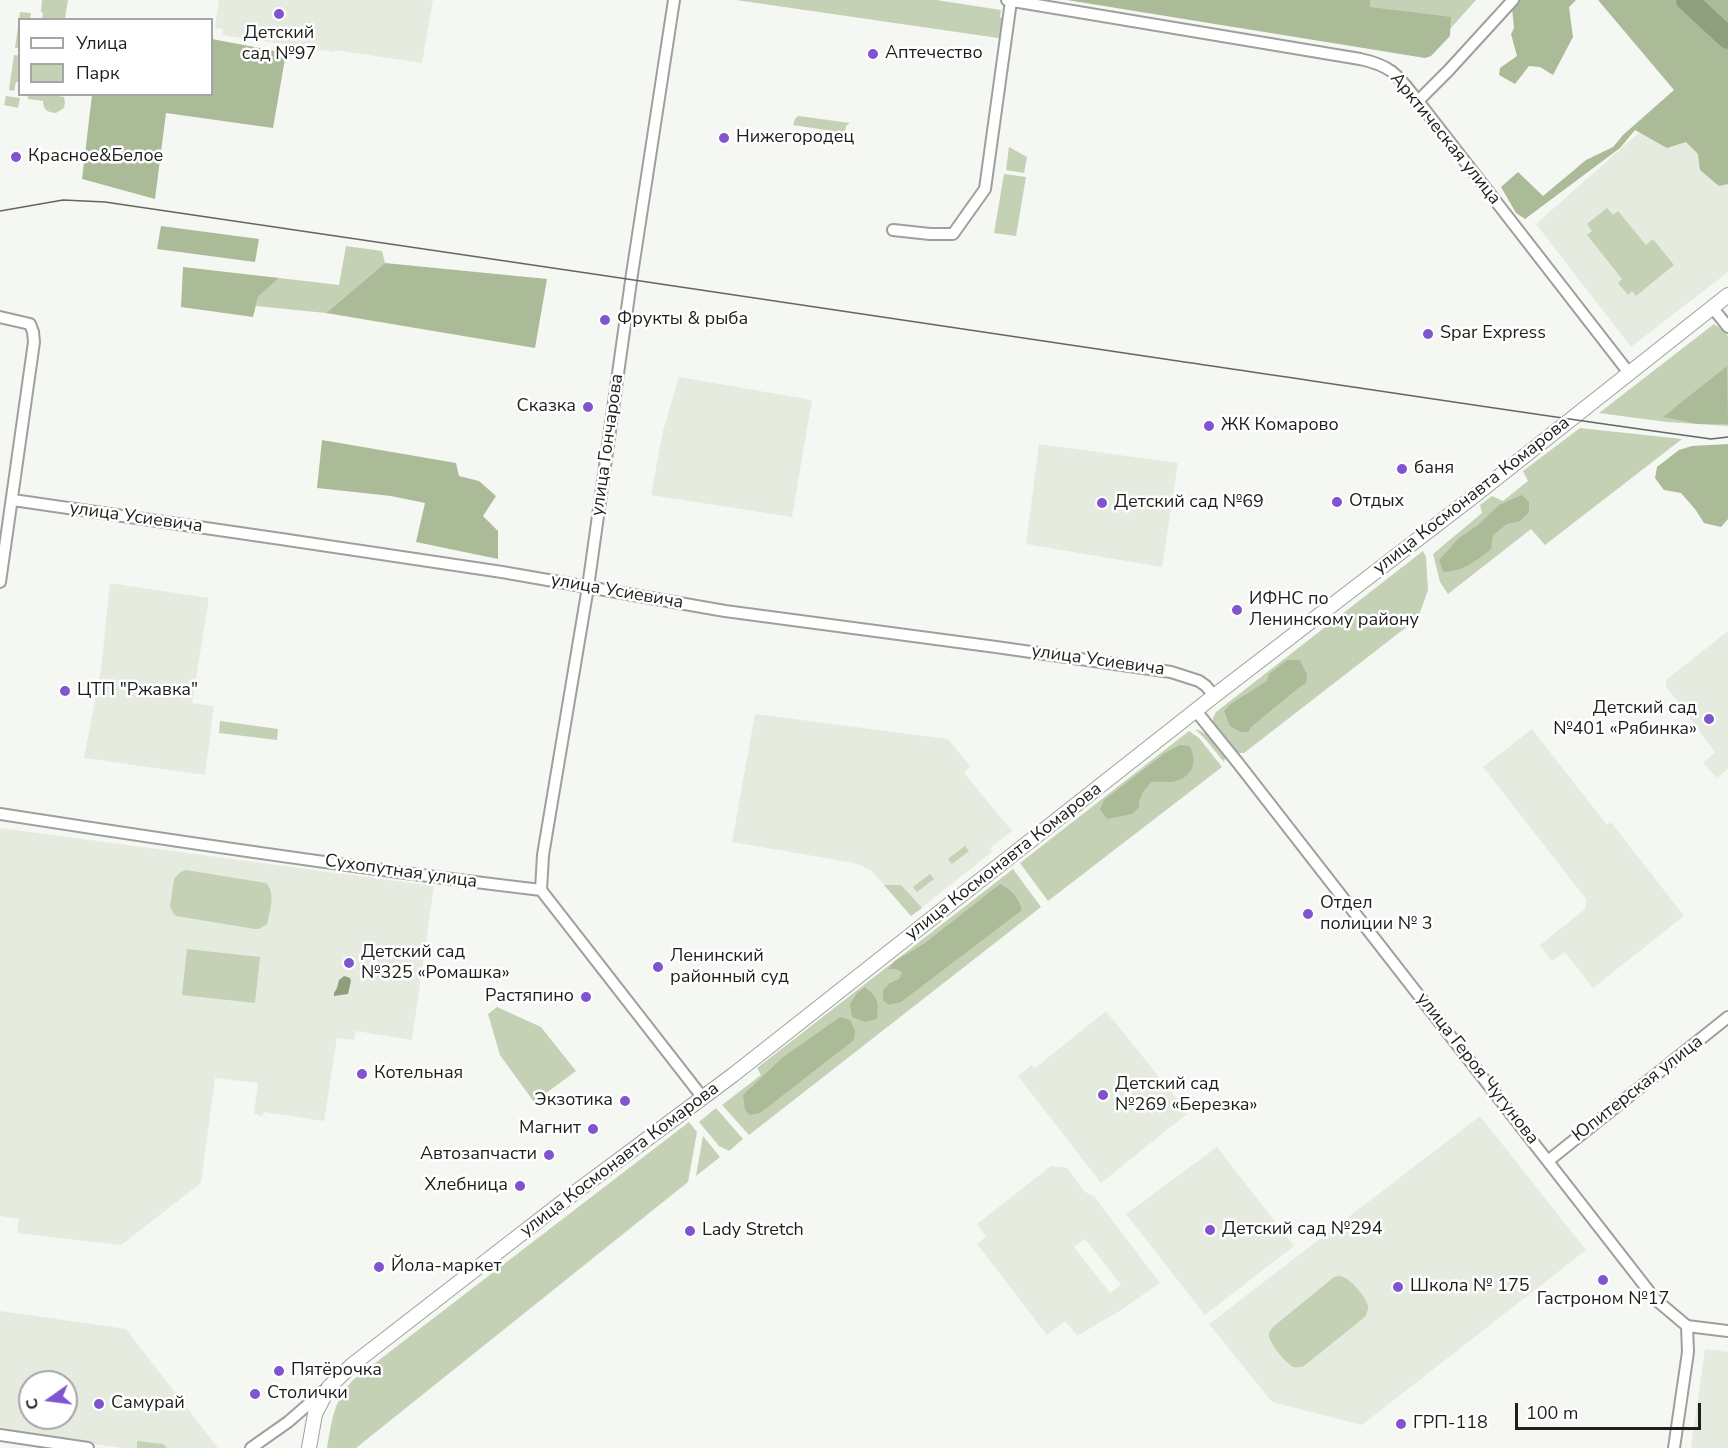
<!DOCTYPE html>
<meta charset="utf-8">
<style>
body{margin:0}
#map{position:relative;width:1728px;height:1448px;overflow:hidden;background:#f5f7f3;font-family:"Nunito Sans",sans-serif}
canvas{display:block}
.legend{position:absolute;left:18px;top:18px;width:195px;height:78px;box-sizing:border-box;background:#fff;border:2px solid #a5a5a5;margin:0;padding:8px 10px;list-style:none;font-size:18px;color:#1e1e1d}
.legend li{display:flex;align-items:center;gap:12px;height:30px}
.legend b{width:30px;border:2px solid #a5a5a5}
.north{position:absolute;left:18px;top:1370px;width:60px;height:60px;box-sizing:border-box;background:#fff;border:2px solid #a5a5a5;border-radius:50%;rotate:256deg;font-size:16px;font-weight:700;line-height:24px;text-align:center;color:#1e1e1d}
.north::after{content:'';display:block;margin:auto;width:21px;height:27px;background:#7f54ce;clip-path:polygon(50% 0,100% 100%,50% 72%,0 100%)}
.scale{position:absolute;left:1515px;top:1403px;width:186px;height:27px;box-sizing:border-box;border:3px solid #1e1e1d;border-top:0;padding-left:8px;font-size:18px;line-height:21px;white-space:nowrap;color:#1e1e1d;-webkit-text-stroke:4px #fff;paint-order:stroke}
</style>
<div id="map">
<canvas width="1728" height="1448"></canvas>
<ul class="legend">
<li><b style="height:8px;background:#fff"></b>Улица</li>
<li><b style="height:16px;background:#c4d1b5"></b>Парк</li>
</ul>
<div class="north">С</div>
<div class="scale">100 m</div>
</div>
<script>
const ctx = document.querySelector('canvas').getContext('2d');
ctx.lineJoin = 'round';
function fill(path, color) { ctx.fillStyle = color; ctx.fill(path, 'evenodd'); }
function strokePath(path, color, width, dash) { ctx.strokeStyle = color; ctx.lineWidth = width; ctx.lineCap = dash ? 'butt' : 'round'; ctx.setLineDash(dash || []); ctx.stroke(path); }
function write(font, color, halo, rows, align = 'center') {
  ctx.font = font + ' "Nunito Sans",sans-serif'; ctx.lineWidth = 5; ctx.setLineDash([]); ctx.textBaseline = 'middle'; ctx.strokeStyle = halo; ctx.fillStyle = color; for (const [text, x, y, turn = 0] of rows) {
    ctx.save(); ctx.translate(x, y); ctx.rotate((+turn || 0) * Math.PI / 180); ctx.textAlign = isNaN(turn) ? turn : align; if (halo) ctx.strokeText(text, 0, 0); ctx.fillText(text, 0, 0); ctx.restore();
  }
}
fill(new Path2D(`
 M219,0H433L422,63L335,50L334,52L222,35L223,29L215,28Z
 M1704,75L1728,86V272L1631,347L1536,224Z
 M679,377L812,400L792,517L651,495L663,431Z
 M1039,444L1178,463L1162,567L1026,544Z
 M110,583L209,598L192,703L214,706L205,775L84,758L101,669Z
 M1728,631V769L1717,778L1703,763L1715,752L1666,686V680Z
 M755,714L948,739L970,766L964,773L1012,831L990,848L992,852L911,916L871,870L854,863L732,842Z
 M1532,729L1607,825L1611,822L1684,916L1593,988L1565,952L1552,961L1540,945L1585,909L1586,899L1483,767Z
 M0,828L434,886L412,1040L356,1031L354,1040L337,1038L324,1121L264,1112L262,1117L254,1113L258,1083L215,1078L201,1183L121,1245L17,1233L19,1219L0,1216Z
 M1106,1011L1188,1113L1101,1183L1018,1076L1032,1065L1035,1068Z
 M1480,1116L1586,1250L1362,1425L1272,1402L1209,1324Z
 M1217,1147L1294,1246L1205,1315L1126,1214Z
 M1051,1166L1067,1168L1085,1192L1094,1196L1160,1283L1121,1310L1077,1336L1065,1321L1047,1335L977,1244L986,1237L977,1224ZM1085,1239L1121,1285L1110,1293L1074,1247Z
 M0,1311L126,1329L218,1448H122L0,1430ZM30,1382H66V1418H30Z
 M1705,1349L1728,1352V1448H1691Z`), '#e6ebe0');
fill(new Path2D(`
 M42,0H68L65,19H42L43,13L41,12Z
 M736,0H936L1001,10L1000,17L1005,21L1001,37L998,38Z
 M1143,0H1476L1433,48Z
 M20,12L31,13L30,19L20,20L19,48H15Z
 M14,55L20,56L19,82H16L14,91L9,90Z
 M28,95H53L64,97L65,102L64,108L56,113C47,112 43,110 43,101L28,99Z
 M6,96L20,98L18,108L4,105Z
 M798,116H799L850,123L846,126L845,133L793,125L795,119Z
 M1009,147L1027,157L1024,173L1006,170Z
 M1004,174L1026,177L1016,236L994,233Z
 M1607,208L1613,215L1618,211L1646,245L1653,239L1674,265L1636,296L1632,291L1628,295L1618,283L1622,279L1587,235L1592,231L1587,224Z
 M346,246L382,251L385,263L326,313L256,306L258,297L279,278L339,285Z
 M1714,324L1724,331L1728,336V426L1667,422L1599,413Z
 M1580,428L1682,439L1545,545L1531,529L1448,594L1440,582L1433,554L1482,513L1480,505L1492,496L1503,501L1528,481L1523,471Z
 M1423,551L1426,557L1428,590L1418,618L1244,753H1239L1235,751L1213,722V718L1216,712Z
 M220,721L278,729L277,740L219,733Z
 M1195,729C1209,732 1217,748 1225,758L1224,762L1206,740Z
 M1189,731L1199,738L1222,767L1048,901L1020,863Z
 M965,846L969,851L952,864L948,859Z
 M1013,869L1041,907L749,1135L722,1105L761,1075L757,1068Z
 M186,870L266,883C276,893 270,911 267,924L259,929H255L176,916L173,913L170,906L174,879L179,873Z
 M930,874L934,879L917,892L913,887Z
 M884,885H901L922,908L911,916Z
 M187,949L260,957L255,1003L182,995Z
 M497,1007L541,1027L576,1071L534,1102L500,1055L488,1014Z
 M716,1108L743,1139L729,1151L719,1146L699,1122Z
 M689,1122L697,1132L688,1182L356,1448H327C332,1420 333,1402 353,1380Z
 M703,1136L720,1157L696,1176Z
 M1340,1276C1349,1277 1366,1296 1368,1306C1368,1311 1367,1311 1366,1316L1304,1366C1301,1367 1298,1368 1294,1367C1287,1365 1270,1344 1269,1336C1269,1331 1270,1331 1273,1327L1334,1277Z
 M137,1441L163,1444L167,1448H137Z`), '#c4d1b5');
fill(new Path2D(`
 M1067,0H1370V7L1451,17L1450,36L1431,56L1425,58Z
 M1519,0H1576L1569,7L1573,37L1553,75L1540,67L1529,66L1515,84L1499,75L1500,68L1517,56L1511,34L1514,28L1512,8Z
 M1598,0H1728V184L1719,186L1700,170L1698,154L1686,142L1667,148L1635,130L1620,148L1525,219L1516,213L1501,187L1518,172L1543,196L1586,160L1613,147L1623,135L1674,90Z
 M212,39L286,53L273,128L166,113L155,199L82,179L92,95L212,94Z
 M161,226L259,239L255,262L157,249Z
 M385,263L547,279L535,348L326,313Z
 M183,267L279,278L258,297L253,317L181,307Z
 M1727,366L1728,424H1697L1663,417Z
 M322,440L456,463L459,476L479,481L496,496L483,516L498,531V559L416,542L425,503L391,496L317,488Z
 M1728,444V519L1721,527L1704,523L1695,509L1681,493L1664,490L1655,478L1657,467L1679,450L1692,446Z
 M1522,495L1529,502V512L1520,521L1507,524L1493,535L1491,549C1476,561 1464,571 1443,572L1439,560L1459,538L1478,525L1499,505Z
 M1287,660H1300L1307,675L1306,683L1297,689L1251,727L1248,732H1241L1230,726L1224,711L1232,703L1267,681L1269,674Z
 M1180,745L1190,746C1197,762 1194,775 1176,781C1169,783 1159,781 1151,782L1143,792L1139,801V807L1132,814L1107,819L1100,809L1104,800L1165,753Z
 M1000,884C1012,890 1018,897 1022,910L901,1002L889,1005L883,1000V990L890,983L899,979L902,972L896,969H888L895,961L925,943Z
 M865,987C878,998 879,1001 877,1019L865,1022L852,1017L850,1004L857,993Z
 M840,1017L850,1020L855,1031L854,1040L760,1113L750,1115L745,1110L743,1095L782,1058Z`), '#abbb98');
fill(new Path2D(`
 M344,976L350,978L351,981L348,994L334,996V993L337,988L339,980Z`), '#8f9f7d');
strokePath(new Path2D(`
 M1687,0L1728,38`), '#8f9f7d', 22);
const street = new Path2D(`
 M1007,0L1360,59C1393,66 1398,76 1418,101L1629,373
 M1418,101L1449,70L1513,0
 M893,230L930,234H953L985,189L1011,1
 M1712,307L1728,327
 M0,317L30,324L33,332L34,342L0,582
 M13,500L281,539L502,572L725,611L996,647L1171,672L1199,681L1206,686L1214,696
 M1196,711L1238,763L1655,1299L1687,1326L1688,1352L1674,1448
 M0,814C180,842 360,869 541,890L703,1098
 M541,890L543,855L588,587L632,274L674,0
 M1548,1161L1728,1017
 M1687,1326L1728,1331
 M0,1435L88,1448
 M251,1448L288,1422L326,1389`);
const secondary = new Path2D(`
 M309,1448L315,1414L329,1387L352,1365L565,1200L733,1075L1214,696L1474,496L1728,295`);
strokePath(street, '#9ea09c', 14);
strokePath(secondary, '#9ea09c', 16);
strokePath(street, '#fff', 10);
strokePath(secondary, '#fff', 14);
strokePath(new Path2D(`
 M0,211L63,200L105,202C463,254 820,308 1178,361C1356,387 1533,415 1711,439L1728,437`), '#646563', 1.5);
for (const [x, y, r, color] of [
 [279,14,6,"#7f54ce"],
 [873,54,6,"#7f54ce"],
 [724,138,6,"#7f54ce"],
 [16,157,6,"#7f54ce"],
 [605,320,6,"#7f54ce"],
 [1428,334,6,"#7f54ce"],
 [588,407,6,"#7f54ce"],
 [1209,426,6,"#7f54ce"],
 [1402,469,6,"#7f54ce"],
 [1337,502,6,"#7f54ce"],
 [1102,503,6,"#7f54ce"],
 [1237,610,6,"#7f54ce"],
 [65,691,6,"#7f54ce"],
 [1709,719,6,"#7f54ce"],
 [1308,914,6,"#7f54ce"],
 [349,963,6,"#7f54ce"],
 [658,967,6,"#7f54ce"],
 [586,997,6,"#7f54ce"],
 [362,1074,6,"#7f54ce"],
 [1103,1095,6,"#7f54ce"],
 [625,1101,6,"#7f54ce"],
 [593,1129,6,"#7f54ce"],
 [549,1155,6,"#7f54ce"],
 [520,1186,6,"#7f54ce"],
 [1210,1230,6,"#7f54ce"],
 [690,1231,6,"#7f54ce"],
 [379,1267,6,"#7f54ce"],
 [1603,1280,6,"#7f54ce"],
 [1398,1287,6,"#7f54ce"],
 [279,1371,6,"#7f54ce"],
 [255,1394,6,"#7f54ce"],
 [99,1404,6,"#7f54ce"],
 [1401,1424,6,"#7f54ce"]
]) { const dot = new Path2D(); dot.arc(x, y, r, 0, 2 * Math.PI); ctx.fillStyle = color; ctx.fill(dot); strokePath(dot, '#fff', 2); }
write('18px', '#1e1e1d', '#fff', [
 ["Детский",279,34,"center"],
 ["сад №97",279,55,"center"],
 ["Аптечество",885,54],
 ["Нижегородец",736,138],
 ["Красное&Белое",28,157],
 ["Фрукты & рыба",617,320],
 ["Spar Express",1440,334],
 ["Сказка",576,407,"right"],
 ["ЖК Комарово",1221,426],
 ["баня",1414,469],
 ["Отдых",1349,502],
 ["Детский сад №69",1114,503],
 ["ИФНС по",1249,600],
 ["Ленинскому району",1249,621],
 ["ЦТП \"Ржавка\"",77,691],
 ["Детский сад",1697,709,"right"],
 ["№401 «Рябинка»",1697,730,"right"],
 ["Отдел",1320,904],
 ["полиции № 3",1320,925],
 ["Детский сад",361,953],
 ["№325 «Ромашка»",361,974],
 ["Ленинский",670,957],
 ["районный суд",670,978],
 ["Растяпино",574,997,"right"],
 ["Котельная",374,1074],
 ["Детский сад",1115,1085],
 ["№269 «Березка»",1115,1106],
 ["Экзотика",613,1101,"right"],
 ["Магнит",581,1129,"right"],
 ["Автозапчасти",537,1155,"right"],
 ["Хлебница",508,1186,"right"],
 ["Детский сад №294",1222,1230],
 ["Lady Stretch",702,1231],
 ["Йола-маркет",391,1267],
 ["Школа № 175",1410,1287],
 ["Гастроном №17",1603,1300,"center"],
 ["Пятёрочка",291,1371],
 ["Столички",267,1394],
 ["Самурай",111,1404],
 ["ГРП-118",1413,1424]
], 'left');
write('18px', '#1e1e1d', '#fff', [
 ["Арктическая улица",1445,139,51],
 ["улица Гончарова",608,445,-82],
 ["улица Космонавта Комарова",1472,496,-38],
 ["улица Усиевича",136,518,8],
 ["улица Усиевича",617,592,10],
 ["улица Усиевича",1098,661,8],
 ["улица Космонавта Комарова",1004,862,-38],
 ["Сухопутная улица",401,872,8],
 ["улица Героя Чугунова",1477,1069,52],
 ["Юпитерская улица",1638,1089,-38],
 ["улица Космонавта Комарова",620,1160,-37]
]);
</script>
